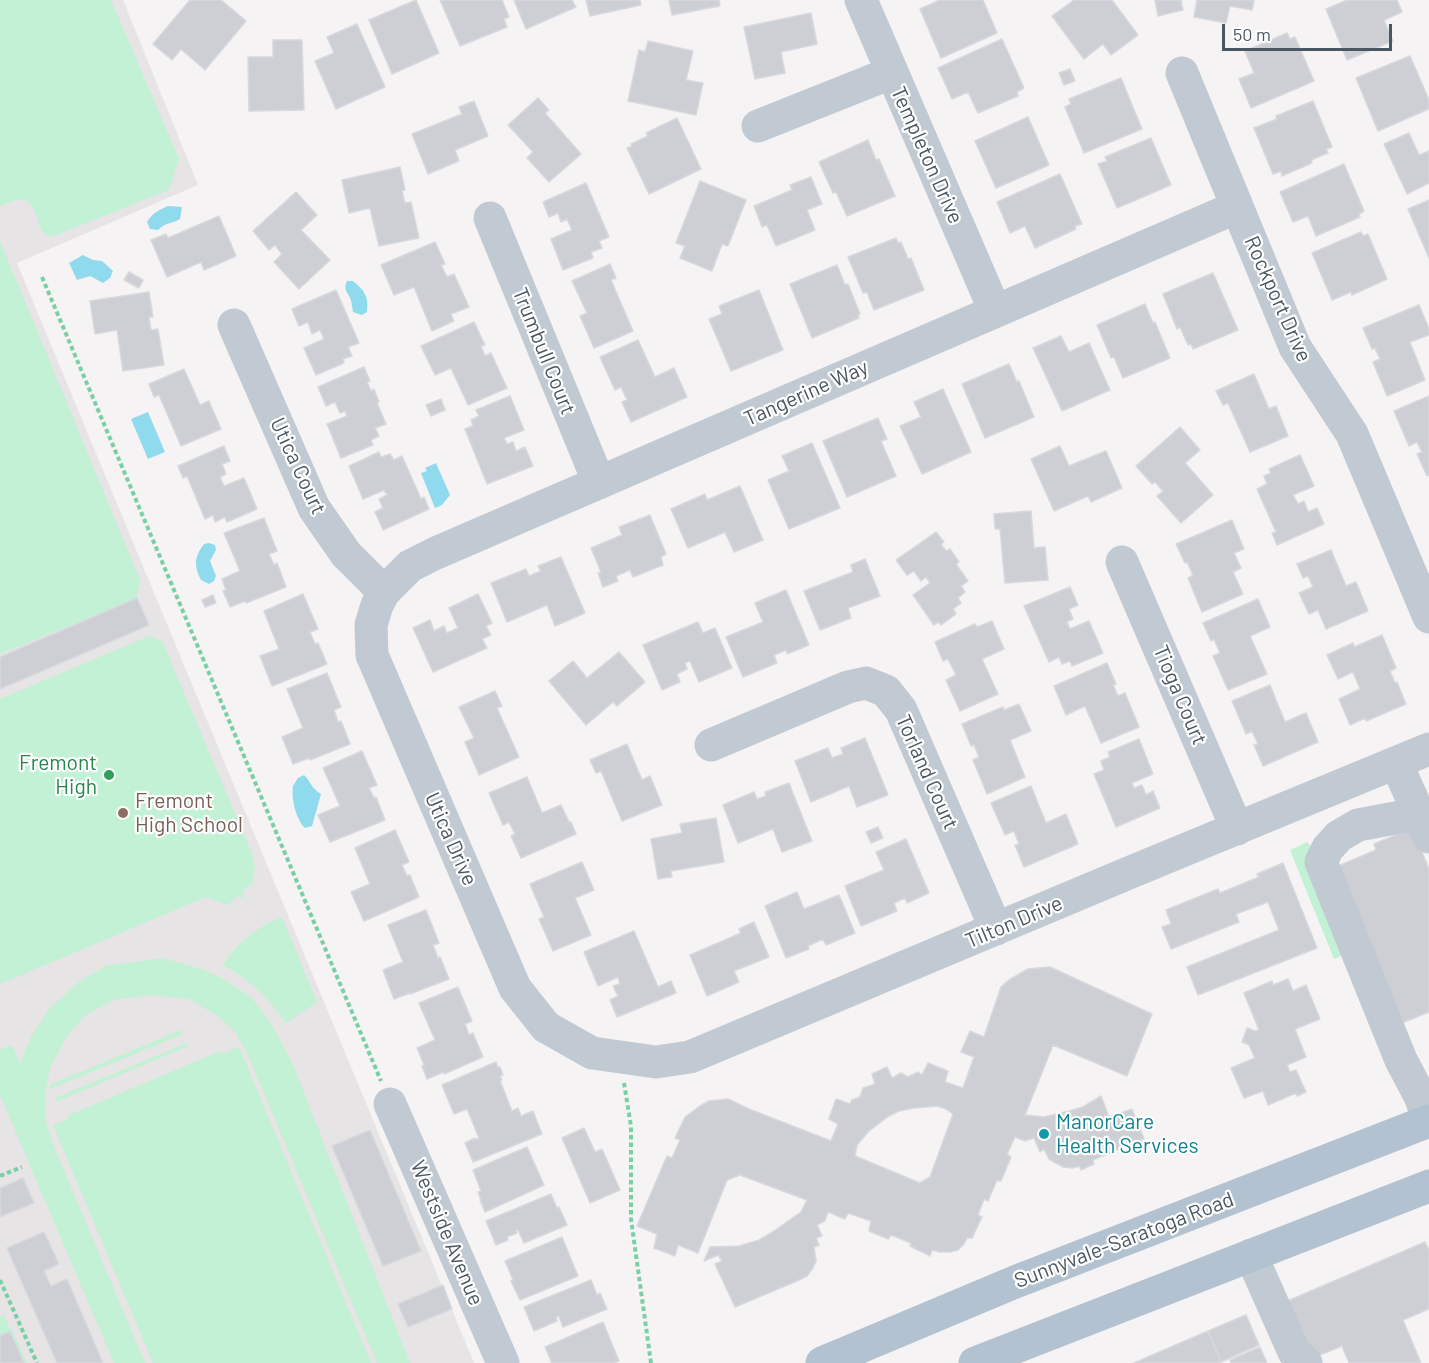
<!DOCTYPE html>
<style>
body{margin:0}
#map{position:relative;width:1429px;height:1363px;overflow:hidden;background:#f5f3f3;font-family:Barlow,sans-serif}
canvas{display:block}
.scale{position:absolute;left:1222px;top:24px;width:170px;height:27px;box-sizing:border-box;border:3px solid #4a5661;border-top:0;padding-left:8px;font-size:18px;line-height:21px;white-space:nowrap;color:#4a5661;-webkit-text-stroke:4px #fff;paint-order:stroke}
</style>
<div id="map">
<canvas width="1429" height="1363"></canvas>
<div class="scale">50 m</div>
</div>
<script>
const ctx = document.querySelector('canvas').getContext('2d');
ctx.lineJoin = 'round';
function fill(path, color) { ctx.fillStyle = color; ctx.fill(path, 'evenodd'); }
function strokePath(path, color, width, dash) { ctx.strokeStyle = color; ctx.lineWidth = width; ctx.lineCap = dash ? 'butt' : 'round'; ctx.setLineDash(dash || []); ctx.stroke(path); }
function write(font, color, halo, rows, align = 'center') {
  ctx.font = font + ' Barlow,sans-serif'; ctx.lineWidth = 4.5; ctx.setLineDash([]); ctx.textBaseline = 'middle'; ctx.strokeStyle = halo; ctx.fillStyle = color; for (const [text, x, y, turn = 0] of rows) {
    ctx.save(); ctx.translate(x, y); ctx.rotate((+turn || 0) * Math.PI / 180); ctx.textAlign = isNaN(turn) ? turn : align; if (halo) ctx.strokeText(text, 0, 0); ctx.fillText(text, 0, 0); ctx.restore();
  }
}
fill(new Path2D(`
 M0,0H123L198,185L17,263L474,1363H0Z`), '#e6e4e5');
fill(new Path2D(`
 M0,0H111L179,159L169,190L51,237C38,234 39,218 33,208C32,206 27,201 26,200H16L0,206Z
 M0,241L140,580L137,598L0,654Z
 M149,636L162,641L251,851L255,865L253,882L242,892L246,900L238,896L227,905L206,897L0,984V699Z
 M1307,842L1314,849L1353,951L1334,959L1290,850Z
 M282,917L317,1002L286,1023C268,997 251,981 223,965C239,941 255,928 282,917Z
 M162,958L205,970L225,980L251,997L272,1025L294,1067L410,1363H377L248,1055L235,1032L220,1018L190,999L151,995L113,1000L84,1016L66,1037L50,1068L45,1094V1118L52,1142L145,1363H114L0,1095V1050L12,1045L20,1064L31,1037L49,1009L80,981L106,966Z
 M181,1030L183,1034L50,1089L49,1085Z
 M187,1043L188,1046L56,1102L55,1098Z
 M239,1047L371,1363H153L53,1125L68,1119L67,1116L220,1051L221,1054Z
 M4,1315L8,1325L12,1329L27,1363H0V1316Z`), '#c3f1d5');
fill(new Path2D(`
 M168,206L182,207L180,219C172,224 166,222 158,230L150,229L147,222C152,213 159,210 168,206Z
 M83,255L93,260L102,261L113,271L110,278L103,283L90,276L77,280L69,263Z
 M347,281H353C364,290 369,296 367,312L362,315L353,312C352,308 352,302 350,298C347,291 343,289 347,281Z
 M148,412L165,452L148,459L131,419Z
 M436,463L450,495L442,505L435,508L421,473L427,471L425,468Z
 M209,543L215,545L216,550L210,561L216,576L214,581L209,584L201,580C194,565 194,557 204,544Z
 M304,775C312,783 310,787 321,794L312,826L305,828C296,819 291,799 293,786C294,785 297,779 298,778Z`), '#90daee');
const building = new Path2D(`
 M190,0H221L246,21L205,70L181,49L172,60L153,44Z
 M416,0L439,53L392,74L369,20Z
 M440,0H502L509,17L504,19L507,27L460,46Z
 M514,0H572L576,7L526,29Z
 M586,0H640L641,5L590,16Z
 M669,0H719L720,6L672,15Z
 M940,0H983L997,33L941,58L920,9Z
 M1074,0H1112L1138,35L1111,55L1103,44L1084,59L1052,16Z
 M1155,0H1181L1183,10L1158,16Z
 M1197,0H1254L1252,10L1230,6L1226,23L1194,17Z
 M1347,0H1397L1402,12L1384,20L1393,41L1347,60L1326,9Z
 M811,13L817,44L781,52L785,73L755,79L744,27Z
 M357,24L385,87L336,109L315,61L334,53L327,37Z
 M1287,33L1290,39L1295,37L1314,81L1251,108L1239,79L1254,73L1245,51Z
 M1002,39L1024,88L1017,92L1018,96L978,113L968,92L952,99L938,68Z
 M273,40H302L304,110L249,111L248,57H273Z
 M648,41L693,51L686,80L703,83L696,115L628,101L639,50L645,52Z
 M1410,56L1429,100V109L1378,131L1356,78Z
 M1070,69L1075,81L1064,85L1059,73Z
 M1121,78L1142,129L1084,153L1065,107L1071,104L1069,99Z
 M538,98L549,110L545,113L581,154L549,182L527,158L533,152L508,125Z
 M474,101L488,136L455,150L459,161L428,174L412,134L462,114L459,107Z
 M1313,101L1332,147L1326,149L1328,153L1311,160L1312,163L1282,176L1281,171L1273,174L1254,128L1277,119L1276,116Z
 M1028,117L1049,165L996,188L975,141Z
 M677,118L701,169L649,194L627,148L632,146L631,144L648,136L646,133Z
 M1409,133L1419,155L1429,151V183L1407,194L1384,144Z
 M1151,138L1171,185L1117,208L1098,164L1107,161L1105,157Z
 M868,140L876,160L879,159L895,196L847,216L836,192L833,193L819,162Z
 M1344,164L1364,211L1359,214L1360,217L1316,236L1308,216L1293,222L1280,192Z
 M400,167L405,190L402,191L405,203L411,202L419,238L379,246L370,208L349,213L342,180Z
 M1060,174L1082,224L1075,226L1076,229L1035,248L1025,226L1010,233L997,202Z
 M811,177L822,204L807,210L815,230L776,246L767,225L762,227L754,206L792,190L790,185Z
 M700,181L746,200L728,246L722,244L712,271L680,258L685,246L676,243Z
 M586,183L609,237L599,241L602,248L591,252L593,258L563,270L551,239L572,230L567,219L561,222L558,213L549,217L543,202Z
 M296,192L317,215L301,230L330,260L299,289L274,262L282,254L275,245L269,250L253,231Z
 M1429,200V258L1408,209Z
 M219,216L236,256L204,270L201,262L167,277L151,240L166,234L168,238Z
 M1361,232L1363,236L1368,234L1387,279L1352,295L1351,292L1332,300L1312,253Z
 M896,238L898,243L901,242L908,259L911,258L924,290L874,310L867,292L863,293L848,257Z
 M435,242L445,264L441,265L447,277L454,274L469,307L451,314L454,321L432,331L414,287L394,295L381,265Z
 M610,264L616,278L611,280L633,331L594,348L580,316L587,313L572,281Z
 M837,265L845,285L848,284L860,314L858,315L859,318L812,338L790,284Z
 M129,272L143,280L139,288L124,280Z
 M1213,273L1238,330L1193,349L1191,344L1188,345L1180,327L1177,329L1163,294Z
 M336,290L359,343L348,347L352,356L343,359L344,363L316,375L304,348L324,339L320,330L312,334L308,322L299,326L292,309Z
 M759,290L783,350L731,371L709,319L722,314L719,306Z
 M149,292L153,317H149L151,330L158,329L164,365L123,371L117,330L95,334L90,301Z
 M1145,304L1153,323L1155,322L1170,358L1123,378L1114,357L1111,358L1097,325Z
 M1419,305L1429,329V335L1410,342L1425,380L1387,396L1373,362L1380,359L1375,348L1372,349L1363,328Z
 M474,322L485,345L481,346L485,356L491,353L507,388L468,405L451,368L435,375L421,346Z
 M1061,336L1069,352L1089,343L1110,390L1062,411L1033,348Z
 M638,340L655,377L674,368L687,397L631,422L622,402L627,400L621,387L615,390L600,357Z
 M1009,364L1017,382L1019,381L1034,417L985,438L962,384Z
 M364,367L370,381L367,382L371,391L374,389L379,402L377,403L386,424L375,428L379,436L371,440L373,445L341,458L327,424L347,416L345,411L340,413L335,402L326,406L318,387Z
 M184,369L200,405L209,401L221,429L181,446L159,395L154,397L149,384Z
 M1254,374L1269,409L1276,406L1288,436L1250,452L1228,403L1223,405L1216,391Z
 M943,389L971,452L922,474L900,426L921,417L914,402Z
 M510,396L524,430L504,438L507,444L513,442L516,451L525,447L533,466L487,484L465,429L473,426L471,420L479,416L476,410Z
 M1429,396V475L1427,476L1417,454L1422,452L1417,442L1409,446L1394,411Z
 M441,399L445,410L431,416L426,405Z
 M878,418L887,439L881,441L896,476L847,497L823,441Z
 M1180,427L1200,450L1185,463L1213,495L1181,523L1157,496L1163,491L1155,482L1152,484L1136,466Z
 M812,443L840,508L789,529L768,480L789,471L782,456Z
 M224,446L230,461L222,464L226,474L220,477L224,486L244,478L257,509L227,522L225,517L215,522L213,515L205,519L187,476L183,478L178,466Z
 M1060,446L1069,466L1106,451L1122,488L1091,502L1088,496L1054,511L1031,459Z
 M379,452L381,457L390,454L394,460L402,456L421,499L424,497L429,509L383,530L375,512L383,508L379,499L387,495L384,490L363,499L349,466Z
 M1300,455L1314,486L1293,495L1298,504L1304,501L1308,512L1317,508L1324,524L1277,545L1272,533L1276,532L1257,489L1267,484L1264,476L1271,473L1269,469Z
 M740,486L763,540L734,552L725,532L688,548L671,509L705,494L707,500Z
 M1031,511L1034,548L1045,547L1048,580L1005,583L1000,529H995L994,514Z
 M650,515L666,554L661,557L663,565L633,577L630,570L616,576L618,581L603,587L598,573L601,572L591,548L622,535L619,527Z
 M264,518L277,551L269,554L274,565L277,563L286,587L246,603L245,601L230,607L223,591L226,590L222,579L240,571L224,533Z
 M1232,520L1244,549L1234,553L1241,568L1233,572L1243,594L1202,612L1188,578L1193,575L1187,562L1185,563L1176,544Z
 M936,532L944,542L941,544L946,551L950,549L959,562L956,564L968,581L961,586L965,592L958,598L961,603L953,609L956,614L941,625L938,622L934,625L913,595L930,583L926,577L921,581L914,571L907,575L896,560Z
 M1331,550L1346,586L1356,582L1368,611L1326,629L1318,610L1309,614L1299,593L1313,587L1308,576L1303,578L1297,564Z
 M561,557L585,613L555,626L547,605L507,622L491,583L526,569L529,576L541,571L538,566Z
 M865,559L880,596L848,608L851,618L820,630L804,591L853,572L851,565Z
 M1070,587L1078,605L1069,609L1073,619L1067,622L1070,629L1089,621L1103,653L1072,666L1070,661L1062,664L1059,657L1049,662L1024,606Z
 M786,590L809,645L787,654L786,650L774,655L777,663L743,677L726,637L763,622L755,603Z
 M303,594L318,629L310,632L315,644L318,643L327,664L272,686L260,656L279,649L264,611Z
 M478,594L492,623L486,626L491,635L482,639L487,648L433,672L413,628L430,620L434,631L444,626L447,633L458,628L449,608Z
 M213,595L216,603L205,607L202,600Z
 M137,598L149,625L0,689V657Z
 M1258,599L1270,627L1250,636L1267,674L1228,690L1213,656L1220,653L1214,639L1211,641L1203,623Z
 M992,621L1004,649L982,659L998,694L960,711L946,680L956,675L948,659L943,661L935,642L975,624L977,627Z
 M698,622L703,633L715,628L732,668L699,682L690,661L685,663L687,669L677,674L680,682L662,690L643,645Z
 M1382,635L1396,668L1390,671L1395,683L1397,682L1406,704L1366,721L1365,718L1350,725L1339,699L1360,689L1353,672L1338,679L1327,655L1353,643L1354,647Z
 M619,652L645,682L617,706L613,702L586,725L549,681L573,661L587,678Z
 M1107,663L1116,684L1113,685L1118,696L1125,693L1139,727L1101,743L1085,706L1066,715L1054,686Z
 M327,673L341,707L334,710L338,722L341,721L350,744L310,760L309,758L293,764L282,737L303,728L287,689Z
 M1270,685L1285,722L1306,713L1318,742L1263,766L1254,745L1258,744L1252,731L1246,734L1232,701Z
 M495,691L502,706L497,708L519,757L479,775L465,742L474,738L459,707Z
 M1019,704L1031,731L1010,740L1025,777L987,794L973,760L979,757L974,745L971,746L962,724L1003,707L1004,710Z
 M865,738L888,795L857,807L849,786L811,802L795,761L828,748L832,758L843,754L841,748Z
 M1139,739L1153,774L1132,783L1134,788L1142,785L1146,795L1153,791L1160,808L1116,827L1094,774L1104,770L1101,761L1110,757L1108,752Z
 M627,744L642,780L650,776L662,805L622,821L601,771L596,773L590,760Z
 M362,751L377,785L369,788L374,798L376,797L385,820L330,842L318,815L340,806L323,768Z
 M527,777L542,813L561,805L569,822H571L576,834L521,858L511,836L515,834L509,822L503,825L489,793Z
 M789,783L812,841L782,852L773,829L738,843L723,805L754,792L757,799L766,796L765,792Z
 M1031,786L1046,823L1066,814L1078,844L1024,867L1015,845L1019,844L1014,831L1005,835L991,803Z
 M716,818L724,862L671,871L672,877L658,879L651,839L682,833L680,824Z
 M878,827L883,838L871,843L866,832Z
 M1412,828L1429,869V1012L1402,1023L1336,867L1376,850L1374,844Z
 M395,830L409,862L402,865L407,876L410,875L419,897L364,921L351,892L370,884L355,848Z
 M906,839L929,893L907,903L905,898L894,903L897,911L861,926L845,886L884,870L876,852Z
 M582,862L594,890L575,898L591,935L553,951L539,919L544,917L530,884Z
 M1283,863L1317,948L1198,995L1187,967L1279,930L1268,902L1236,914L1239,922L1171,949L1162,927L1171,924L1166,910L1218,889L1220,893L1259,877L1257,874Z
 M797,892L804,909L839,895L855,933L826,945L823,939L808,946L809,949L786,958L765,906Z
 M426,910L439,943L433,945L438,958L440,957L449,979L410,994V993L394,999L383,970L403,962L388,925Z
 M754,922L769,957L734,971L739,982L707,996L690,955L741,933L739,929Z
 M634,931L658,987L671,981L676,993L617,1017L610,1000L618,996L613,986L620,984L618,977L598,986L584,952Z
 M1050,967L1152,1014L1127,1076L1053,1045L1025,1115L1044,1117L1069,1111L1083,1107L1101,1096L1109,1117L1132,1109L1144,1139L1093,1160L1094,1164L1081,1170L1079,1166L1073,1168L1063,1167L1049,1159L1044,1149L1040,1152L1034,1138L1025,1141L1015,1137L1007,1154L1011,1157L1001,1181L997,1180L988,1201L984,1199L978,1215L982,1217L972,1238H967L964,1244L958,1250L950,1252H940L932,1250L930,1256L910,1246L911,1243L891,1235L888,1239L869,1231L871,1221L848,1213L845,1219L828,1212L825,1221L817,1225L822,1236L816,1238L819,1245L814,1247L816,1261L813,1268L807,1276L797,1281L735,1307L715,1264L722,1261L718,1255L704,1261L710,1247L739,1246L759,1240L774,1231L801,1212L807,1200L740,1175L727,1180L698,1253L678,1245L675,1256L654,1248L657,1234L637,1226L667,1156L672,1158L680,1140L675,1138L685,1117L700,1106L709,1101L728,1099L749,1109L831,1141L838,1124L829,1119L836,1099L850,1104L852,1100L860,1097L863,1088L875,1084L872,1074L887,1067L892,1078L901,1073L908,1077L918,1072L922,1075L928,1063L948,1071L945,1082L963,1088L974,1057L961,1052L970,1031L984,1037L1001,987L1009,980L1028,969ZM937,1106L946,1109L953,1114L930,1177L920,1183L855,1156L857,1145L869,1131L889,1116L899,1111L914,1108Z
 M1288,979L1293,991L1306,985L1320,1019L1295,1029L1306,1057L1287,1065L1290,1072L1296,1070L1306,1092L1297,1096L1296,1093L1268,1105L1263,1091L1244,1098L1231,1068L1255,1058L1249,1045L1242,1042L1247,1028L1255,1031L1259,1030L1244,993L1272,981L1273,985Z
 M458,987L472,1021L465,1024L469,1035L473,1033L483,1057L444,1074V1072L427,1079L422,1066L424,1065L417,1048L435,1040L419,1003Z
 M496,1062L498,1067H500L503,1075L500,1076L502,1080L500,1081L512,1111L518,1108L521,1116L533,1111L542,1134L473,1162L465,1143L475,1138V1140L479,1138L467,1109L454,1114L442,1085Z
 M584,1128L595,1152L602,1149L620,1190L590,1203L562,1138Z
 M370,1130L421,1251L383,1266L332,1146Z
 M527,1147L544,1185L485,1212L480,1200H481L478,1192L481,1191L473,1170Z
 M23,1178L34,1203L0,1217V1188Z
 M551,1194L557,1208L559,1207L567,1225L524,1243L518,1230L516,1231L517,1233L507,1237L508,1240L496,1245L486,1221Z
 M44,1232L59,1264L44,1271L51,1286L67,1279L103,1363H57L7,1248Z
 M562,1237L578,1276L520,1300L511,1281L513,1280L505,1261Z
 M1425,1242L1429,1250V1309L1403,1320L1421,1363H1349L1342,1346L1310,1359L1285,1302Z
 M591,1280L597,1295L600,1293L607,1309L563,1327L559,1316L556,1317L557,1321L534,1331L524,1307Z
 M443,1285L452,1309L408,1327L398,1304Z
 M1246,1315L1259,1345L1221,1362L1208,1331Z
 M603,1322L619,1361L614,1363H552L545,1347Z
 M10,1331L24,1363H0V1336Z
 M1208,1331L1221,1362L1218,1363H1134Z
 M1260,1347L1267,1363H1231L1230,1360Z`);
fill(building, '#cdcfd5');
strokePath(building, '#d7d9de', 1.5);
strokePath(new Path2D(`
 M42,277L381,1081
 M624,1083L631,1126V1219L651,1363
 M0,1176L22,1167
 M0,1280L37,1363`), '#7ad0a6', 4, [4.5, 3]);
strokePath(new Path2D(`
 M861,0L995,311
 M1182,73L1295,347L1352,434L1429,617
 M758,126L891,73
 M1237,207L436,553L410,566L384,592L377,605L371,625L372,655L515,988L546,1027L592,1053L656,1062L690,1057L1131,872L1429,749
 M490,218L599,483
 M234,325L314,508L346,554L384,592
 M1122,562L1237,829
 M711,745L848,687L866,683L886,691L901,710L996,929
 M1396,763L1421,818
 M1429,837L1421,818L1406,816L1358,825L1339,836L1328,848L1321,862L1401,1060L1420,1096L1429,1121
 M390,1104L503,1363
 M1251,1255L1294,1352L1306,1363`), '#c1cad2', 33);
strokePath(new Path2D(`
 M822,1363L1015,1282L1429,1121
 M975,1363L1429,1186`), '#b3c2d1', 33);
for (const [x, y, r, color] of [
 [109,775,6,"#2e9e5b"],
 [123,813,6,"#8d6e63"],
 [1044,1134,6,"#0f9aa8"]
]) { const dot = new Path2D(); dot.arc(x, y, r, 0, 2 * Math.PI); ctx.fillStyle = color; ctx.fill(dot); strokePath(dot, '#fff', 2); }
write('21px', '#4a5661', '#fff', [
 ["Templeton Drive",927,155,66],
 ["Rockport Drive",1278,299,66],
 ["Trumbull Court",544,351,68],
 ["Tangerine Way",806,393,-24],
 ["Utica Court",298,466,65],
 ["Tioga Court",1180,695,67],
 ["Torland Court",927,772,66],
 ["Utica Drive",451,839,66],
 ["Tilton Drive",1014,922,-23],
 ["Westside Avenue",447,1233,67],
 ["Sunnyvale-Saratoga Road",1124,1240,-21]
]);
write('21px', '#27864d', '#fff', [
 ["Fremont",97,763],
 ["High",97,787]
], 'right');
write('21px', '#785e54', '#fff', [
 ["Fremont",135,801],
 ["High School",135,825]
], 'left');
write('21px', '#0d838f', '#fff', [
 ["ManorCare",1056,1122],
 ["Health Services",1056,1146]
], 'left');
</script>
